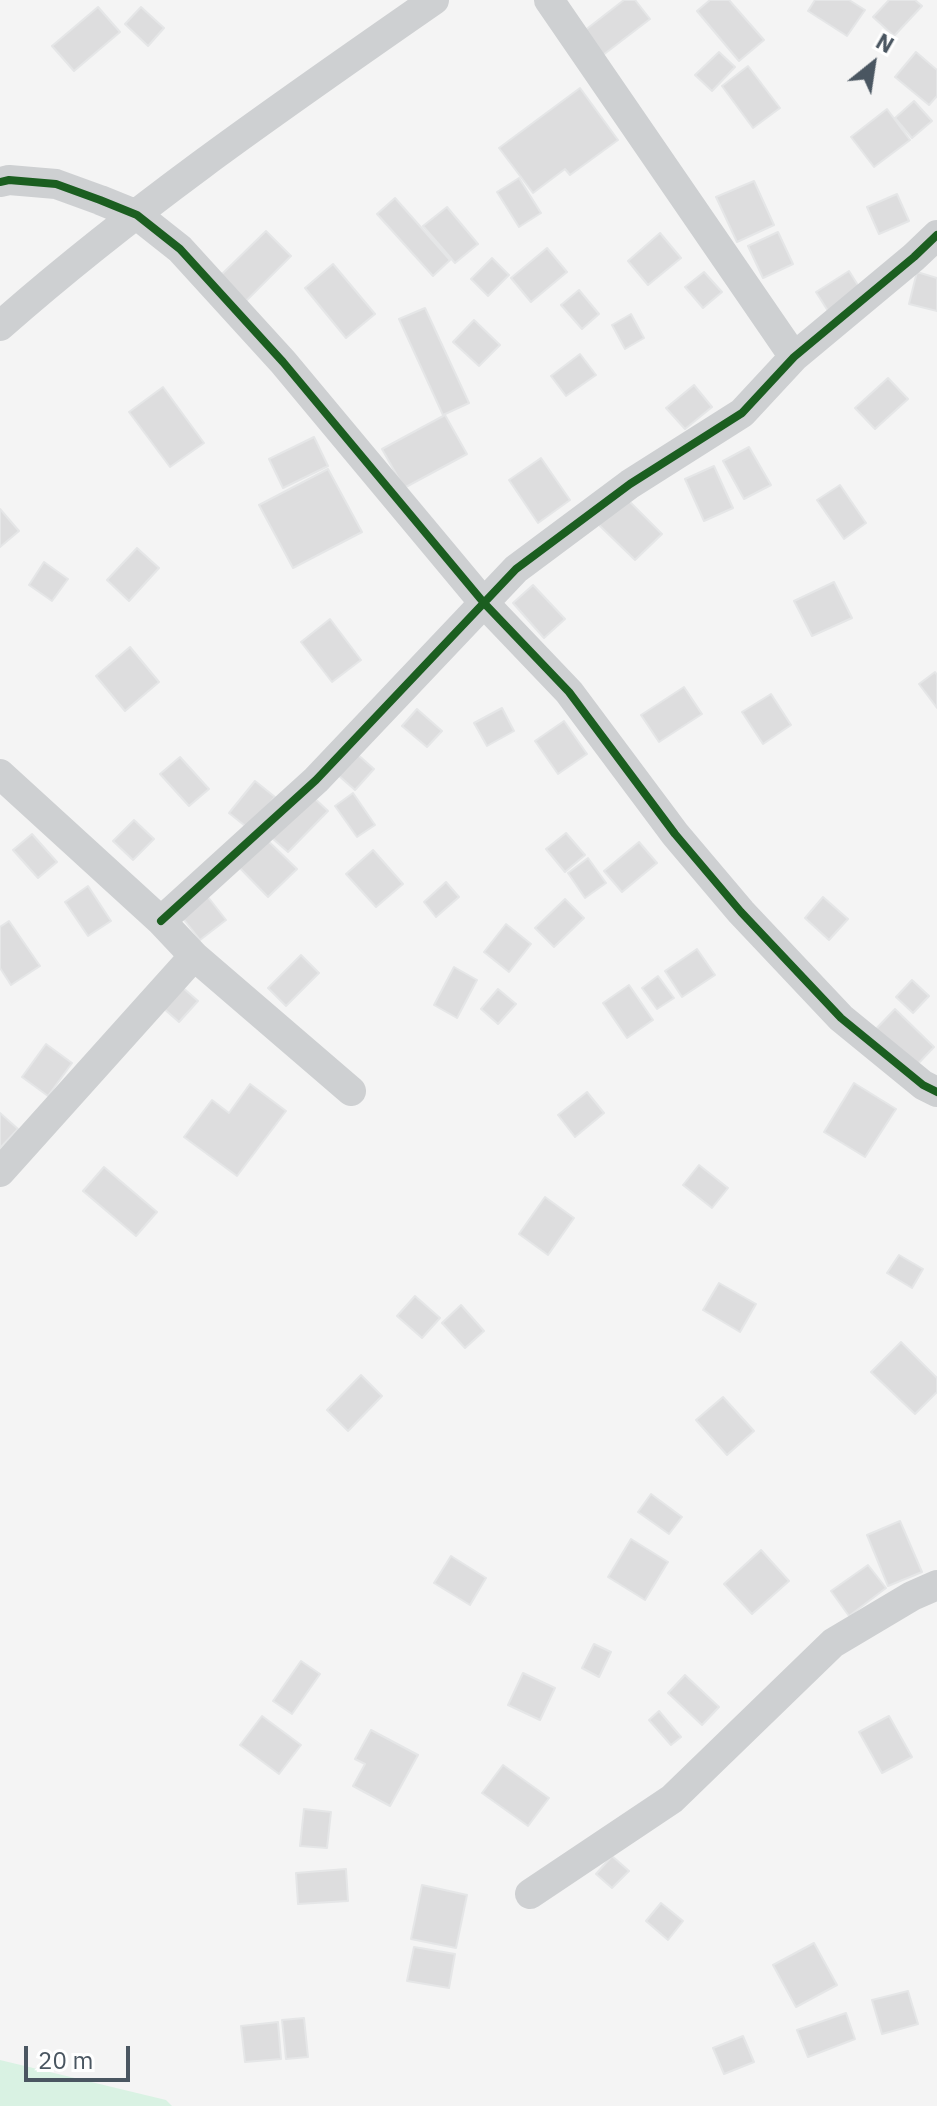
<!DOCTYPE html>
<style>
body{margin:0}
#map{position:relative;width:937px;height:2106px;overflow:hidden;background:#f4f4f4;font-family:"IBM Plex Sans",sans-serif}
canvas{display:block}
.north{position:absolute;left:833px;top:24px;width:80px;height:80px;-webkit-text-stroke:6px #fff;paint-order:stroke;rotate:30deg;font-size:22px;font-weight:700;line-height:32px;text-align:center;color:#4a5661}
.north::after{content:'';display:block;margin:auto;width:28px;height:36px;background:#4a5661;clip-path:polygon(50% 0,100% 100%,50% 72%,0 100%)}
.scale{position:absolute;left:24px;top:2046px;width:106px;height:36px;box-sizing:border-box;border:4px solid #4a5661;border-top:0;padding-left:10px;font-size:24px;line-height:28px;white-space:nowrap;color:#4a5661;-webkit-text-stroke:6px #fff;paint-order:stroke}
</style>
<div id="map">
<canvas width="937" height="2106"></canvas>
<div class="north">N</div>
<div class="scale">20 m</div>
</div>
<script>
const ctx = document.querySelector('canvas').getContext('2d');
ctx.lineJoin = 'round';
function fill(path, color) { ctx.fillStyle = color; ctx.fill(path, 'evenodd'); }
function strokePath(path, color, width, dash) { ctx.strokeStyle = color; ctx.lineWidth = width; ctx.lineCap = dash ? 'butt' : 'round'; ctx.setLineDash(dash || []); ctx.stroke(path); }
fill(new Path2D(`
 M0,2060L166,2100L172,2106H0Z`), '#d9f2e3');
const building = new Path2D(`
 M624,0H635L650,19L603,55L584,31Z
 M710,0H729L764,40L739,61L697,11Z
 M815,0H849L865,10L847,36L808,11Z
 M889,0H915L922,6L894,36L873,17Z
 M98,7L120,32L74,71L52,46Z
 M141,7L164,28L148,46L125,24Z
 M719,52L735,67L712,91L695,75Z
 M916,52L937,70V96L929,105L895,77Z
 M748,66L780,108L753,128L722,86Z
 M580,88L618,140L570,175L565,169L533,193L499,148Z
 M914,101L932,121L912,138L895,118Z
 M887,109L910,140L874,167L851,137Z
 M519,178L541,213L519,227L497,192Z
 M754,181L774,225L737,242L716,197Z
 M897,194L909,221L879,234L867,207Z
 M395,198L450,260L433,276L377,214Z
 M447,207L478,244L455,263L423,226Z
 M266,231L291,256L246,301L221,275Z
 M778,232L793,264L763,278L748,246Z
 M660,233L681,258L648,285L628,261Z
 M547,248L567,272L531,302L511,278Z
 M492,258L509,275L488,296L471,279Z
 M333,264L375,314L346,338L305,288Z
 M849,271L861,290L828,311L816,292Z
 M704,272L722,292L703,308L685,287Z
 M917,272L937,278V311L909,304Z
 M579,290L599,314L582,329L561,305Z
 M425,308L469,403L443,415L399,319Z
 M631,314L644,338L625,349L612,325Z
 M474,320L500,345L479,366L453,342Z
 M580,354L596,375L566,396L551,376Z
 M888,378L908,399L875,429L855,408Z
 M694,385L712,407L685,429L666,408Z
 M163,387L204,443L170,467L129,412Z
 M445,415L467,454L404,488L382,449Z
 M314,437L328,466L283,488L269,459Z
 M749,447L771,485L744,499L723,461Z
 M541,458L570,500L538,523L509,480Z
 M714,466L733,508L704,521L685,479Z
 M328,469L362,532L293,568L259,505Z
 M840,485L866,523L844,539L817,500Z
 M624,496L662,534L635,560L597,523Z
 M0,509L19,531L0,547Z
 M137,548L159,568L129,601L107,580Z
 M44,562L68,579L52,601L29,585Z
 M834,582L852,618L812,636L794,601Z
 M533,585L565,619L544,638L513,603Z
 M330,619L361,660L332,682L301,642Z
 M130,647L159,682L125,711L96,676Z
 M935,672L937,675V708L919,684Z
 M684,687L702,714L659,742L641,715Z
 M771,694L791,725L763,744L742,712Z
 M502,708L514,731L487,746L474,723Z
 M417,709L442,731L427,747L402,726Z
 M564,721L587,754L558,774L535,741Z
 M357,754L374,769L355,790L338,775Z
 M180,757L209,789L189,806L160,774Z
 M255,781L275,797L249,829L229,813Z
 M353,793L375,825L357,837L335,806Z
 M312,796L328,811L288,852L272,838Z
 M134,820L154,839L133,860L113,841Z
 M566,833L585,855L565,872L546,849Z
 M32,834L57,862L38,878L13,850Z
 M262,835L297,869L268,897L234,862Z
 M639,842L657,863L622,892L604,871Z
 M373,850L403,884L376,907L346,874Z
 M588,858L606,883L585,898L568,873Z
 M446,882L459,897L436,917L424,902Z
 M88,886L111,921L88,936L65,902Z
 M204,892L226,920L200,940L178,912Z
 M823,897L848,919L829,940L805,918Z
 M565,899L584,918L554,947L535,928Z
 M9,921L40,966L11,985L0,968V927Z
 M506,924L531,944L509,972L484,952Z
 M697,949L715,975L682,997L665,971Z
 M301,955L319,973L286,1006L268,988Z
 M454,967L477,980L457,1018L434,1005Z
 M658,976L674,998L657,1009L642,988Z
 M912,980L929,996L913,1013L896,997Z
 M629,985L653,1020L627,1038L603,1003Z
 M182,987L198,1001L179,1022L163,1008Z
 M498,989L516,1004L498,1024L481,1009Z
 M895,1009L934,1047L912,1070L873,1032Z
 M46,1044L72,1063L48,1096L22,1077Z
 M854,1083L896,1109L865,1157L824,1132Z
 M250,1084L286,1111L237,1176L184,1137L212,1100L229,1113Z
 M587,1092L604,1113L575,1137L558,1115Z
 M0,1113L18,1129L0,1148Z
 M699,1165L728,1188L712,1208L683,1185Z
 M104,1167L157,1212L136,1236L83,1191Z
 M545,1197L574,1218L548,1255L519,1234Z
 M899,1255L923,1269L912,1288L887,1273Z
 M719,1283L756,1304L740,1332L703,1310Z
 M415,1296L440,1318L422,1338L397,1316Z
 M461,1305L484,1331L465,1348L442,1323Z
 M901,1342L937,1378V1392L915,1414L871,1372Z
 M361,1375L382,1396L348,1431L327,1410Z
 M723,1397L754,1431L727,1455L696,1420Z
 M651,1494L682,1517L669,1534L638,1512Z
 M900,1521L922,1572L888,1586L867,1535Z
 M631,1539L668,1562L645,1600L608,1577Z
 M761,1550L789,1581L752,1614L724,1584Z
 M451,1556L486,1578L470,1605L434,1583Z
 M868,1565L886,1588L849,1616L831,1591Z
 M594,1644L611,1652L599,1677L582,1668Z
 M301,1661L320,1674L292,1714L273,1701Z
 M523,1673L555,1688L540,1720L508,1705Z
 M685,1675L719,1707L702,1725L668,1693Z
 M659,1711L681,1737L671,1745L649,1720Z
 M262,1716L301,1745L279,1774L240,1745Z
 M889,1716L912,1757L882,1773L859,1732Z
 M371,1730L418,1755L390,1806L353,1786L365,1764L355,1759Z
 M503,1765L549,1798L528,1826L482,1793Z
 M304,1809L331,1812L327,1848L300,1846Z
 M612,1856L629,1871L612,1888L596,1874Z
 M346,1869L348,1901L298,1904L296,1873Z
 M422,1885L467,1895L456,1948L411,1939Z
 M661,1903L683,1921L668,1940L646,1921Z
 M814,1943L837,1985L796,2007L773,1965Z
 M414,1947L455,1954L449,1988L407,1981Z
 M908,1991L918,2024L882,2034L872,2000Z
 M846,2013L855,2039L808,2057L797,2030Z
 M304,2018L308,2057L286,2059L282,2020Z
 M278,2022L281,2059L245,2062L241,2026Z
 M743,2036L754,2062L724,2074L713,2048Z`);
fill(building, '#ddddde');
strokePath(building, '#e5e6e7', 2);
strokePath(new Path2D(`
 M549,0L794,357
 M0,182L9,180L56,184L100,200L137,215L180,249L283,362L484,603L569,692L675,834L741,912L841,1018L923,1085L937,1092
 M0,326C136,206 286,103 434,0
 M0,774L161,921L194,956L351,1091
 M161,921L316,780L516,569L630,484L742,413L794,357L914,257L937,235
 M0,1172L194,956
 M530,1894L672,1799L833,1643L912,1596L937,1585`), '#ced0d2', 30);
strokePath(new Path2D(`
 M0,182L9,180L56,184L100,200L137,215L180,249L283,362L484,603L569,692L675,834L741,912L841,1018L923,1085L937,1092
 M161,921L316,780L516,569L630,484L742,413L794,357L914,257L937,235`), '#1b5e20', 8);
</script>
